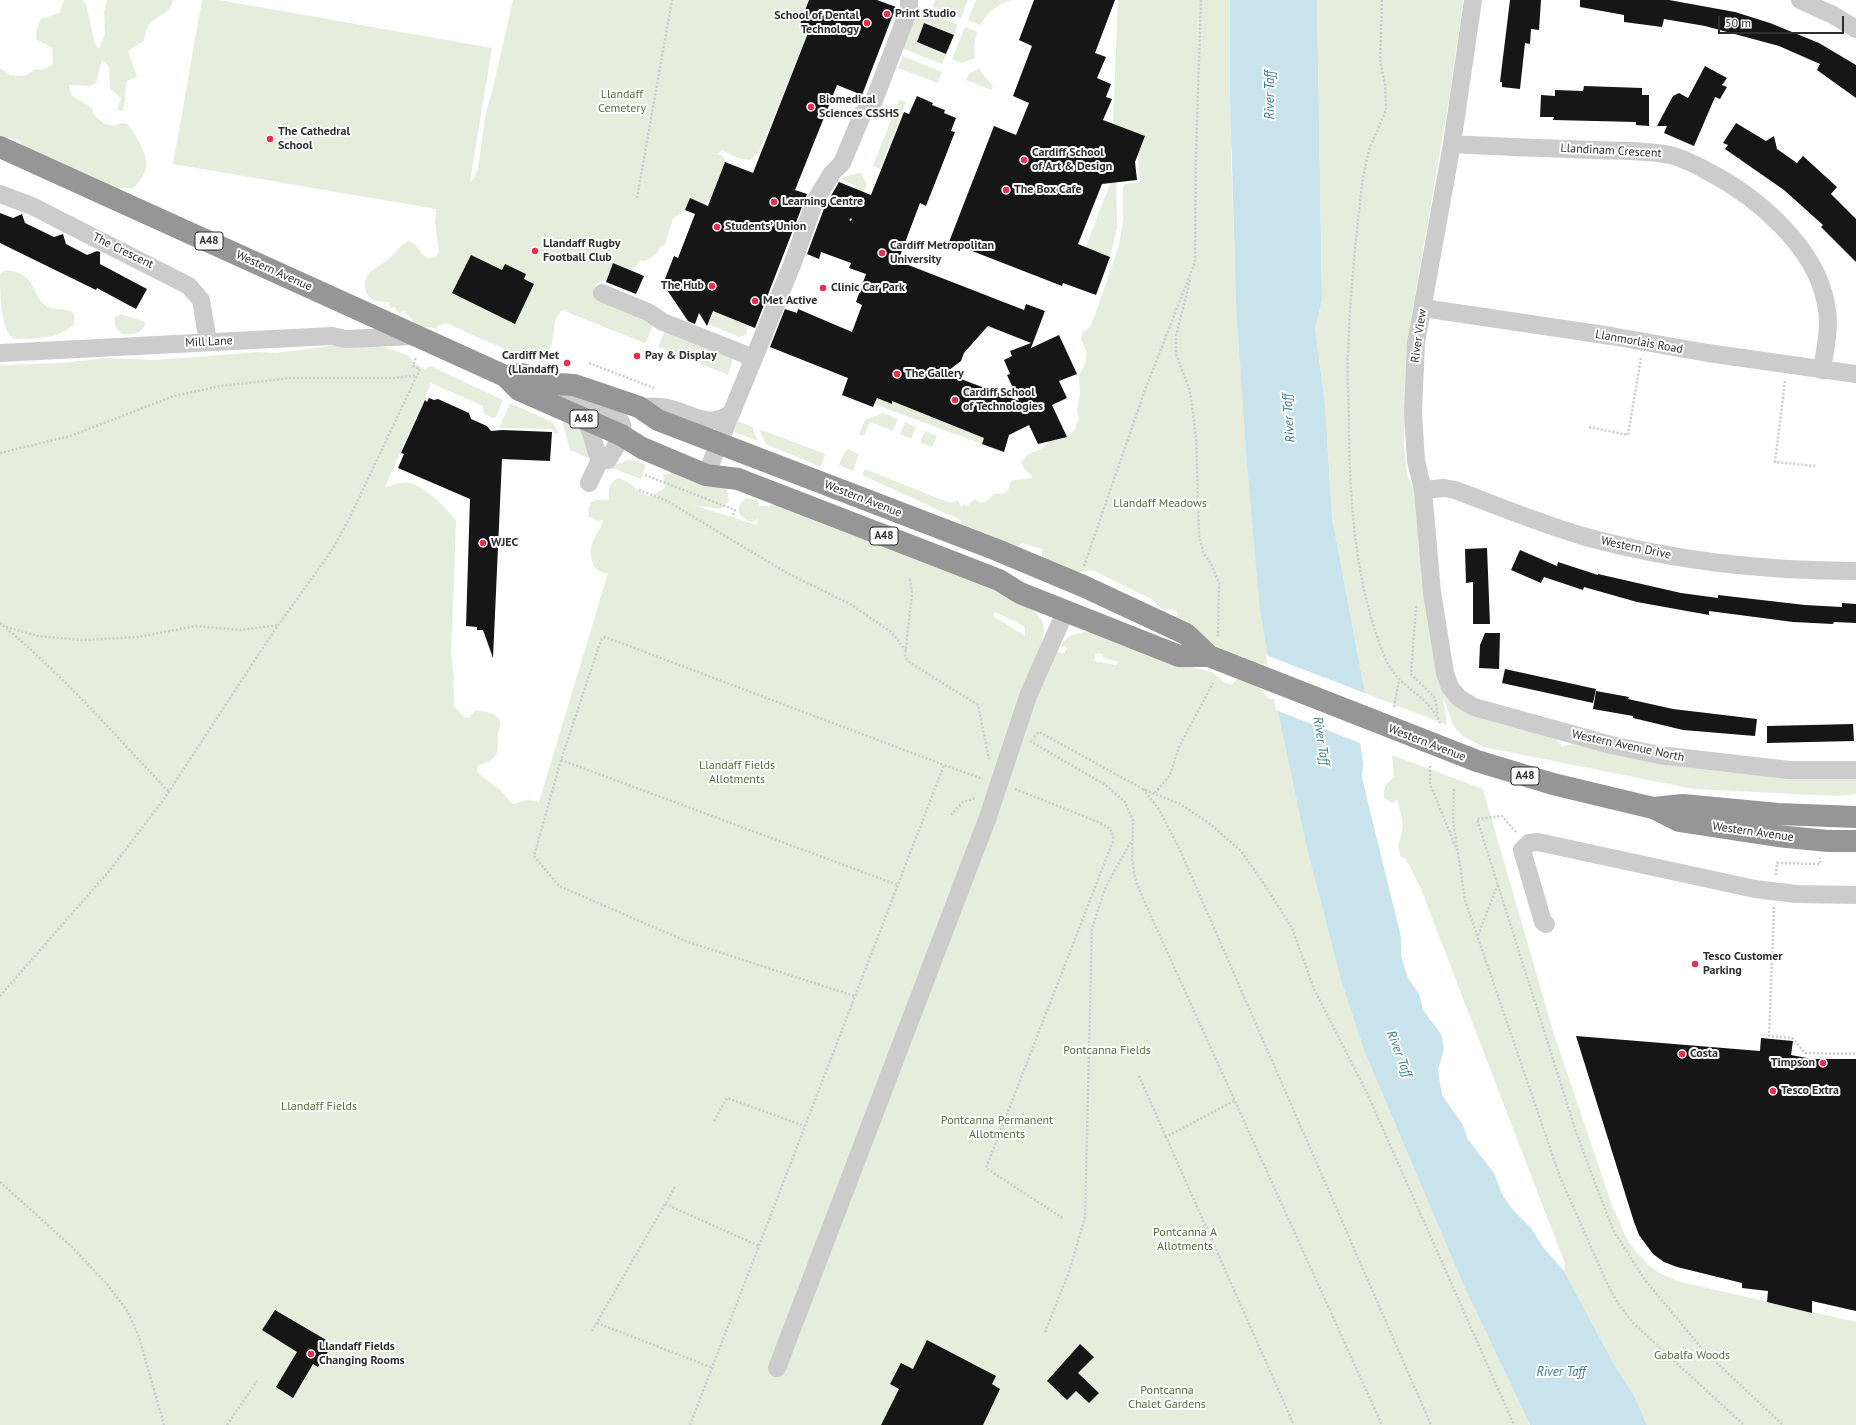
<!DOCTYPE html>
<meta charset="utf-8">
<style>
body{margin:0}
#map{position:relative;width:1856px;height:1425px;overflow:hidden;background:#fff;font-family:"PT Sans",sans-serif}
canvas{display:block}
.scale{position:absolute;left:1718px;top:16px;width:126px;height:18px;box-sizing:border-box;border:2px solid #2f2f2f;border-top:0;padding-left:5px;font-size:12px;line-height:14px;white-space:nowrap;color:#2f2f2f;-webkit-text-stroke:3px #fff;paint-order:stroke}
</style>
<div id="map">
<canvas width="1856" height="1425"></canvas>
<div class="scale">50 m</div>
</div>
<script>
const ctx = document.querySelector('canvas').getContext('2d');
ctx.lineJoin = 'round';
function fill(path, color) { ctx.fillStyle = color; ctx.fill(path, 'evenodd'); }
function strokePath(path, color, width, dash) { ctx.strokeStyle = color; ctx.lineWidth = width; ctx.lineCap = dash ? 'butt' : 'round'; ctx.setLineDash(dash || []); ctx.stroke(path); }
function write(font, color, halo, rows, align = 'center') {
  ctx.font = font + ' "PT Sans",sans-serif'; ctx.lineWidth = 4; ctx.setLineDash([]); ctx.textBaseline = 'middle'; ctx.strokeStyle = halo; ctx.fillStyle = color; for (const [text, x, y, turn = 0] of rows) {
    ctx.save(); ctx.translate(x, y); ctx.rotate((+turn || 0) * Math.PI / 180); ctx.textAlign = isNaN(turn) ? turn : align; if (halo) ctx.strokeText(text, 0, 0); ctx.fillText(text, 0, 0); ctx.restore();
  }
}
fill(new Path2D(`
 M64,0H82L86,5L95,43L99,49L105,34L104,13L107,0H173C172,13 155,16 149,25C146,29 145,36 144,41L128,51L137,77L127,81C124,92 127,99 122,111L117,110L121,98L110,89L109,66L102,60L96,83L89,86L69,85L71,95L92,108L94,115L103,123L114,126L122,123L128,124C136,137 151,156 145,171C143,177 138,183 134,188H112L28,154L19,140L0,136V68L10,75L24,76L36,69L42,70L53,64L52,48L36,39L37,28L41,19L59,13Z
 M202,0H219L492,48L470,182L473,180L478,168L486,112L492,92L513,0H809L800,23L810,28L760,151L750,160L737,158L722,150L717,154L723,156L725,162L710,200L703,204L690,199L685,210L673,219L665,245L660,247L656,255L644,261L640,260L639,263L631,270L613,263L607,280L600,281L595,286V293L653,324L647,341L644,343L567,312V309L561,311L555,321L552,344L544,358C534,360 526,360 519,353L518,355L446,323L440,325L435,329L431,327H419L404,311L400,313L396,311L395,307L391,308L389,305V302L374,301L366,293C361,271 375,270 388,260C396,253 399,245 409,241L415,245L426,258L435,257L439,253L435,222L436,209L173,164Z
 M935,0H968L961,18L933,7Z
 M976,0H1012C998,4 987,13 980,25L968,20Z
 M1118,0H1247L1231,152L1236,294L1242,298L1246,453L1275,623L1268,665L1246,662L1242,656L1234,655L1231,651L1225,653L1220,648L1206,644L1173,623L1178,613L1172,609L1163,610L1156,604L1155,601L1092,570L1075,573L1042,559V549L1022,543L1018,547L962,528L960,520L862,475L865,469L950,503L958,500L961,507L964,504L967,506L975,499L979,503L985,502L994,494H1002L1008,490L1011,481C1018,479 1024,480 1031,478L1032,476L1025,470L1021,462L1027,455L1041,449L1050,441L1067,437L1075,430L1079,418L1077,411L1080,394L1079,375L1085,364L1087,354L1081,339L1082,333L1091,326L1119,246L1123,220V188L1124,184L1140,182L1138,156L1145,137L1113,124Z
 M1317,0H1463L1450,94L1410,325L1407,365L1404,444L1407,475L1415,492L1450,669L1464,695L1556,739L1562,746L1590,741L1856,773V794L1836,796L1694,789L1484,747L1464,737L1454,727L1443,698L1447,725L1365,693L1332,517L1325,403L1315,329L1322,300Z
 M917,9L958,25L954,35L925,23L917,42L946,54L942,64L901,48Z
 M965,27L977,32L974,46L975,58L962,63L952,59Z
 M903,56L942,72L938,83L898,68Z
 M979,69L993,86L991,90L966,80L969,73Z
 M899,99L906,102L880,169L873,166Z
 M1116,169L1117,228L1110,257L1098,252L1084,251Z
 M861,173L867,184L864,192L857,190L855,186L841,179L852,174Z
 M5,270C10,271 19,272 23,275C35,282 36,302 48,307C57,312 79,304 74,324C64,334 52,337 38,338C31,339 20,340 13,338C0,330 0,290 0,274Z
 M713,311L747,325L746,335L739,337L708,324Z
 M120,314L144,321L145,325C141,334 132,335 122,334C117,330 113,325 115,317Z
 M667,330L733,359L728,375L658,347L664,332Z
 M355,343L379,345L410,356L412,362L424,369L431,366L503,400L496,417L492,418L484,414L483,406L431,383L385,487C393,486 402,480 410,483C428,488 445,507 456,521L451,653L454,679L453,680L454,706L465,718L469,717L475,711C484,711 503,713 500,727C500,729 498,730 498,732C497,735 498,739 498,742C499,757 492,761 479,765L477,770L479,774L499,789L513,804L527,800L539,802L608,573C605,573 601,572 599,571C591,566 589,551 592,544C595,535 601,530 603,520L597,521L589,516C587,499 594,499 609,500C608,489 609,482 619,478C632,482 638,492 650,497L665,488L663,475L670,473V470L725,487L728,493L729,501L721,509L693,505L757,525L758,519L752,522C737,518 734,507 746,498L758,500L759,506H766L776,504L783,508L902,546L1026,604C1039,615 1048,622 1042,640L1052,648L1051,650L1064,654L1067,648L1061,646C1067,634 1079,633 1091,631L1184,659L1195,668L1212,672L1224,682L1232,685L1240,675L1260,688L1269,699H1281L1322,885L1318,889L1341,979L1365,1053L1463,1284L1530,1425H0V365L60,363L108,358L156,360L258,352L275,353ZM995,612L1011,620H1014L1025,628V636L993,616ZM1096,653L1102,654L1104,658L1118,662L1116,665L1094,661Z
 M877,398L892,403V401L969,432L987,429L982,444L874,404Z
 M510,403L552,422L559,433L555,434L551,429L499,428Z
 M883,413L898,419L893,431L870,422L864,436L859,434L865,420Z
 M562,420L582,427L590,453L588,458L570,450Z
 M738,421L752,427L758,441L734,432Z
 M905,422L916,427L911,439L900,434Z
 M759,429L825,454L821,467L766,444Z
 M925,431L937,436L932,447L920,442Z
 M848,449L859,454L853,471L839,465L844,453Z
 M628,460L638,461L646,465L641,479L612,468L617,464Z
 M1392,755L1483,789L1553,1031L1613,1208L1629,1243L1648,1265L1659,1273L1681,1282L1856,1322V1425H1647L1635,1397L1615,1366L1564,1271L1565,1264L1421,889L1406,859L1401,857C1396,843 1399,845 1402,832C1404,822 1400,810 1397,800L1392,803L1384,798C1383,788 1386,783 1394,777Z`), '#e7eddd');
fill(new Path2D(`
 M1230,0H1317L1322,300L1315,329L1325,403L1332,517L1365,693L1360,743L1363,764L1362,778L1401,937V955L1408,978L1419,994L1423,1010L1441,1034L1444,1049L1438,1070L1442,1095L1463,1125L1467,1138L1494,1173L1503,1196L1513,1210L1531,1228L1543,1247L1564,1271L1615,1366L1635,1397L1647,1425H1530L1463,1284L1365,1053L1341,980L1306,844L1278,711L1260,611L1246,452L1236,303L1230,96Z`), '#c9e3ed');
fill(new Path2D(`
 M1266,655L1367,694L1366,726L1362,744L1276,710Z`), '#fff');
fill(new Path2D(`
 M809,0H877L896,7L862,95L837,85L795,190L807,194L755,328L713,311L707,326L699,313L695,324L688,321L663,284L674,256L678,258L695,214L685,210L690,198L708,206L725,162L753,173L810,28L800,24Z
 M1034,0H1115L1095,53L1106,57L1097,78L1111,84L1106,97L1112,99L1103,120L1145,136L1135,162L1137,180L1102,184L1078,244L1110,257L1096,295L1063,283L1062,286L949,242L994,126L1016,135L1029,103L1013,96L1032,46L1019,40Z
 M1510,0H1541L1539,30L1531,29L1530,44L1525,43L1520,89L1502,87V82H1500Z
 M1580,0H1669L1735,12L1770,23L1819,43L1856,65V98L1817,70L1820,64L1779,46L1705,26L1664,19L1662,27L1624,22V15L1580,7Z
 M924,23L954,35L946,54L917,42Z
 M1705,66L1727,78L1722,85L1727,87L1720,99L1715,97L1694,146L1664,133L1667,126H1657L1673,96L1679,93L1688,98Z
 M1584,86L1642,88V95H1649V126L1636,125V122L1553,120L1554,117H1540L1541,95L1555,96V90L1583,91Z
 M917,96L933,103L932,105L945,110L944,113L956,118L951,131L955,132L926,206L920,203L898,261L1024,310L1026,304L1045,311L1031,348L1059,335L1077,374L1059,381L1067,398L1052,405L1067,437L1038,444L1029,425L1009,435L1004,452L982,444L984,438L892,401V404L877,398L873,407L842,395L848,378L770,347L785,309L797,313L798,309L852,332L862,305L856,302L866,274L849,268L851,263L821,252L819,259L807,254L825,206L839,182L871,195L904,112L909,114ZM988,326L1031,343L1010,351L1012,356L1004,360L1010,374L1007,375L1019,401L945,373L961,361L964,353Z
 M1736,123L1766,141L1774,136L1777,149L1797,163L1803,156L1837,187L1831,194L1856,219V262L1821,227L1823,225L1784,190L1725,149L1728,145L1723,143Z
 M0,213L13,218L22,214L25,223L54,237L63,234L66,244L87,255L97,251L100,252V264L147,289L136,309L97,288L96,290L0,243Z
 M471,255L502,270L505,264L526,274L524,279L534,284L515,324L452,293Z
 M613,263L644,276L636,294L606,282Z
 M429,398L434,400L438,399L469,413L471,419L487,426L491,431L502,430L552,432L550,461L502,459L493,658L483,630H477V627L466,626L470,499L398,468L404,454L401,453L425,400L427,402Z
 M1487,548L1490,624H1473V582L1466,583L1465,549Z
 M1520,550L1557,566L1558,562L1598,575V574L1681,593L1718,598V595L1805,605L1842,607V603L1856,604V623L1834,622L1833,624L1793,622L1709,611V615L1637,602L1584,587L1583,590L1544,577L1541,583L1511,570Z
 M1485,633H1500L1499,669L1479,668L1480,645Z
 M1505,669L1596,689L1593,703L1502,683Z
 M1596,691L1629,697L1628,699L1673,709L1757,719L1755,736L1683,730L1633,718V716L1593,709Z
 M1853,724L1854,741L1767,743V726Z
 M1576,1036L1760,1051L1761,1038L1793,1041L1791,1055L1812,1059H1856V1311L1812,1301V1313L1767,1302L1768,1291L1742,1288V1283L1677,1267L1664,1262L1653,1254L1639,1235L1634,1222Z
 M275,1310L333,1344L318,1367L313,1364L293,1398L276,1387L297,1352L262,1330Z
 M927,1340L996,1376L992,1384L1000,1389L983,1425H881L899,1389L890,1384L901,1363L913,1369Z
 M1080,1344L1094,1357L1078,1373L1099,1393L1089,1403L1076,1391L1067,1400L1047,1381Z`), '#161616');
strokePath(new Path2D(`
 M1382,0L1380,60L1385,85L1386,110L1369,150L1363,177C1356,235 1350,294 1348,352C1347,378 1349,405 1349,431C1350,507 1356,589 1386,660C1399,689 1428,694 1440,723
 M637,198L672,0
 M850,219L853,222
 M1190,280L1176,336V354L1190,391L1196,437L1199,535L1203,552L1212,566L1219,583L1218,636
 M589,363L654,388
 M1785,381L1775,462L1815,466
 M1589,427L1628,435L1641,358
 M0,453L70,436L174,396L220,386L292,378H396L416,375
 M645,475L735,510L733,515
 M639,490L670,502
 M672,504L787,573L850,604L891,632L906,651
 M1084,566L1145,390L1195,262L1196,153L1201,0
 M910,579L912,594L905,655L908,661L917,667L978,705L989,759
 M1416,606L1411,674L1435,698L1438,714
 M0,623C61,673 114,734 169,792
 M6,627L38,636L82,640L138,637L196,626L240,630L278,625
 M1394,707L1399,680
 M1034,737L1039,732L1143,789L1180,804L1210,824L1241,851L1266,887L1292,928L1314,989L1367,1093L1514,1425
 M1030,741L1104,784L1125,802L1133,821L1132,860L1136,882L1145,903L1382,1425
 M561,760L898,885
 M1430,766V784L1457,850
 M1015,789L1103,824C1110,829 1114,831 1113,841L986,1168L1064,1219
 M1143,789L1158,808L1180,850L1431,1425
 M1454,789L1453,820L1465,900L1560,1177L1606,1281L1617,1302L1633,1323L1744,1425
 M1155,793L1170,775L1179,747L1213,683
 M951,815L963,802L976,798
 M1516,832L1502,816L1477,819L1577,1135L1613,1230L1645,1280L1704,1351L1783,1425
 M1776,875L1777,863L1820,864V858
 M1774,907L1769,1036L1792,1038L1805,1053L1856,1054
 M1478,935L1498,884
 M0,996L110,870L164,799L272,634L332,550L349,519L420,369L413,366L416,357
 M854,996L688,942L559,886L534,856L561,760L601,640L605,637L944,765
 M1139,1076L1166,1137
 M1234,1101L1166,1137L1294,1425
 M714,1121L727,1098L805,1126
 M0,1182L72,1247L107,1284L128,1312L139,1337L164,1425
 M665,1204L759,1246
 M597,1323L713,1368
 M592,1331L675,1187
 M1045,1332L1069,1272L1085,1217L1092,928L1106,886L1132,840
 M227,1425L257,1381
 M690,1425L944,765L983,779`), '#ccc', 2.5, [2, 2]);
strokePath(new Path2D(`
 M1473,0L1452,144L1416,343L1413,412L1416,461L1423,490L1432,592L1445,673L1450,687L1459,698L1474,707L1611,745L1659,755L1789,770H1856
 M1800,0L1833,15L1856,29
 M1452,144C1500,147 1547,148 1595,150C1620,151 1646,150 1670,155C1684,158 1696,165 1709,172C1757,197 1816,247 1826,304C1831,326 1825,348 1822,370
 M0,194L32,206L189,286L201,300L208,342
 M602,293L648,312L663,322L744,354L753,359
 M1423,308L1611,336L1708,353L1856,374
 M0,353L332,336L346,339L414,336
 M558,384L572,401L621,422C627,433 613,450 608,460H600
 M639,407C646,407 654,406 661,407C686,409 705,431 730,414
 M584,419C594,433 593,446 600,460
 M706,475L792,265L815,201L832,173L842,163L863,113L873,103L909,9V0
 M589,483L600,460
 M1423,490L1444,488L1455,490C1498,506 1541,524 1586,537C1674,561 1765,571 1856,571
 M1546,924L1543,922L1522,850L1529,843L1538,842L1755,889L1796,894L1856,895
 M777,1368L988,817L1028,696L1066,610`), '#ccc', 18);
strokePath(new Path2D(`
 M0,147L505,376L519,390L621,435L642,448L706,475L738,479L999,580L1020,593L1179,656H1209L1477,761L1553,784L1653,808L1679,821L1777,836L1828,841H1856
 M505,376L522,374L558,384L574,385L639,407L658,420L997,550L1083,586L1186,634L1209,656
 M1653,808L1683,805L1778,814L1856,817`), '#969696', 22);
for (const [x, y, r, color] of [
 [887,14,4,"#ea2e50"],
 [867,23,4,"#ea2e50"],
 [811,107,4,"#ea2e50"],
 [270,139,4,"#ea2e50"],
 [1024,160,4,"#ea2e50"],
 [1006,190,4,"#ea2e50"],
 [774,202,4,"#ea2e50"],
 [717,227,4,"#ea2e50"],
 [535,251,4,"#ea2e50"],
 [882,253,4,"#ea2e50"],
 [712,286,4,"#ea2e50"],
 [823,288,4,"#ea2e50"],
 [755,301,4,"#ea2e50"],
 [637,356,4,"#ea2e50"],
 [567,363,4,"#ea2e50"],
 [897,374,4,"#ea2e50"],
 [955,400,4,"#ea2e50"],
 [483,543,4,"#ea2e50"],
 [1695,964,4,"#ea2e50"],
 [1682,1054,4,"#ea2e50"],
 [1823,1063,4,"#ea2e50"],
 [1773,1091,4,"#ea2e50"],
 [311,1354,4,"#ea2e50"]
]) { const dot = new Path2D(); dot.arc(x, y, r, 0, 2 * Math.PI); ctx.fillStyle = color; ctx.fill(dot); strokePath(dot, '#fff', 1.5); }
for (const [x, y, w] of [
 [209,241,28],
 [584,419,28],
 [884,536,28],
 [1525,776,28]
]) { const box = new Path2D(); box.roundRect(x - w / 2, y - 9, w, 18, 3); ctx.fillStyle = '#fff'; ctx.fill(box); strokePath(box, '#2f2f2f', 1); }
write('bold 11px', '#2f2f2f', null, [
 ["A48",209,241],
 ["A48",584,419],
 ["A48",884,536],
 ["A48",1525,776]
]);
write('bold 12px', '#2f2f2f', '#fff', [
 ["Print Studio",895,14],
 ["School of Dental",859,16,"right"],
 ["Technology",859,30,"right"],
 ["Biomedical",819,100],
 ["Sciences CSSHS",819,114],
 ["The Cathedral",278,132],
 ["School",278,146],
 ["Cardiff School",1032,153],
 ["of Art & Design",1032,167],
 ["The Box Cafe",1014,190],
 ["Learning Centre",782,202],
 ["Students’ Union",725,227],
 ["Llandaff Rugby",543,244],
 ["Football Club",543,258],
 ["Cardiff Metropolitan",890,246],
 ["University",890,260],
 ["The Hub",704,286,"right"],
 ["Clinic Car Park",831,288],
 ["Met Active",763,301],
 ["Cardiff Met",559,356,"right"],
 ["(Llandaff)",559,370,"right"],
 ["Pay & Display",645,356],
 ["The Gallery",905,374],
 ["Cardiff School",963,393],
 ["of Technologies",963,407],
 ["WJEC",491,543],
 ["Tesco Customer",1703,957],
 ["Parking",1703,971],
 ["Costa",1690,1054],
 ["Timpson",1815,1063,"right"],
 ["Tesco Extra",1781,1091],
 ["Llandaff Fields",319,1347],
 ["Changing Rooms",319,1361]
], 'left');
write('12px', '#586d3b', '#fff', [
 ["Llandaff",622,95],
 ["Cemetery",622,109],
 ["Llandaff Meadows",1160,504],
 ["Llandaff Fields",737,766],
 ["Allotments",737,780],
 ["Pontcanna Fields",1107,1051],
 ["Llandaff Fields",319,1107],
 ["Pontcanna Permanent",997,1121],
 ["Allotments",997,1135],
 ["Pontcanna A",1185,1233],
 ["Allotments",1185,1247],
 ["Gabalfa Woods",1692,1356],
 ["Pontcanna",1167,1391],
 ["Chalet Gardens",1167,1405]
]);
write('12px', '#2f2f2f', '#fff', [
 ["Llandinam Crescent",1611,151,3],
 ["The Crescent",123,251,26],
 ["Western Avenue",274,271,24],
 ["River View",1419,336,-82],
 ["Mill Lane",209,342,-3],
 ["Llanmorlais Road",1639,342,10],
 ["Western Avenue",863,499,21],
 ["Western Drive",1636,548,12],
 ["Western Avenue",1427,743,21],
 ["Western Avenue North",1628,746,12],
 ["Western Avenue",1753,832,8]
]);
write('italic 13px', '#3a7b94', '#fff', [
 ["River Taff",1270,95,-90],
 ["River Taff",1289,418,-94],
 ["River Taff",1321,741,81],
 ["River Taff",1399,1054,69],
 ["River Taff",1561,1372]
]);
</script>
